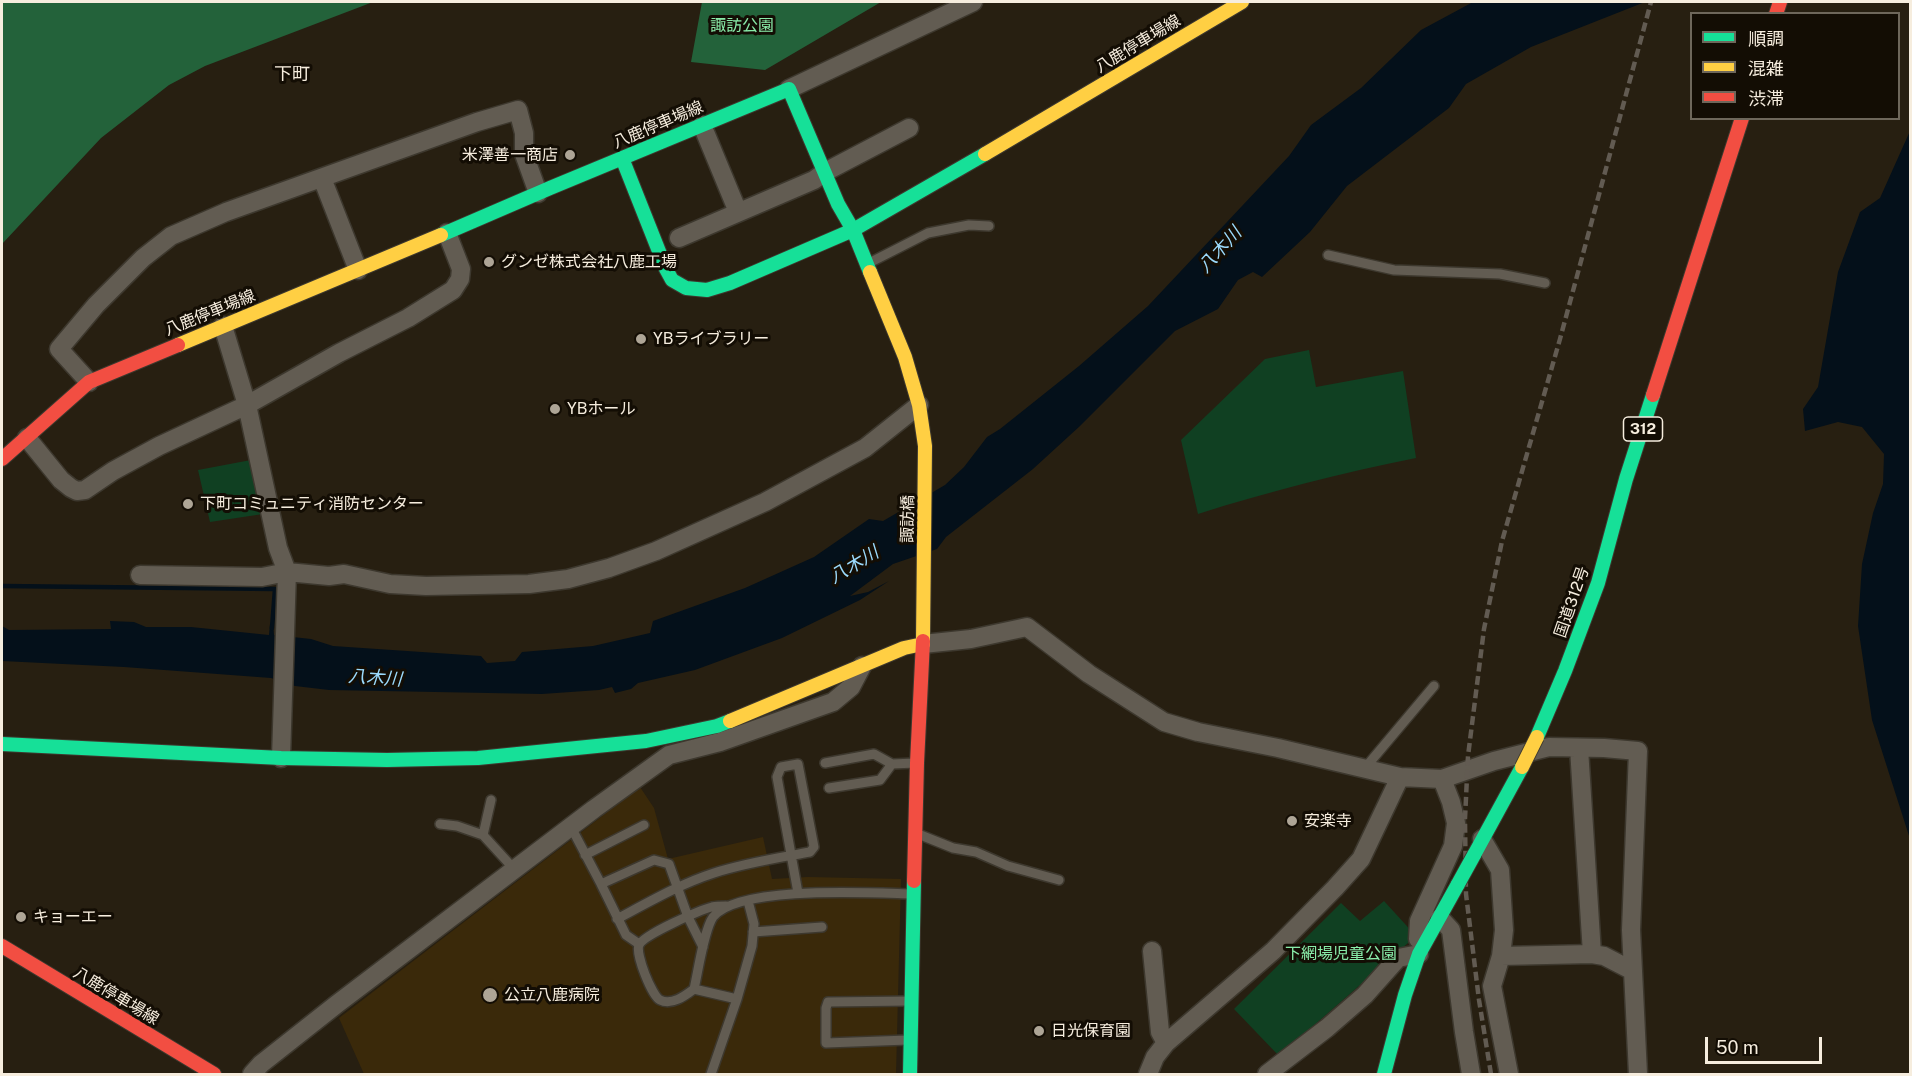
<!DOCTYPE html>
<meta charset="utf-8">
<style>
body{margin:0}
#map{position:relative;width:1912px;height:1076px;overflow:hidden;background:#271f11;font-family:"Public Sans","Noto Sans JP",sans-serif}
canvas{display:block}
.frame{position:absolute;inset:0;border:3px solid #f6edde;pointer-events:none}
.legend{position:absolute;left:1690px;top:12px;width:210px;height:108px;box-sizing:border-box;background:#130d04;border:2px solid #6e675b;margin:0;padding:8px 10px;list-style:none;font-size:18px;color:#f6edde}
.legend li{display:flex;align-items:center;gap:12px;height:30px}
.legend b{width:30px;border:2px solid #6e675b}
.scale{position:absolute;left:1705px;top:1037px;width:117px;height:27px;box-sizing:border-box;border:3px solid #f6edde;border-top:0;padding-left:8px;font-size:18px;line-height:21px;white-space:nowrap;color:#f6edde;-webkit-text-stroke:4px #130d04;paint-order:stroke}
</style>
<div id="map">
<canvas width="1912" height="1076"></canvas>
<div class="frame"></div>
<ul class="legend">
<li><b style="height:8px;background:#16e098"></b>順調</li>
<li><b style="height:8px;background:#ffcf43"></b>混雑</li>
<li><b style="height:8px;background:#f24e42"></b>渋滞</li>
</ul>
<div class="scale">50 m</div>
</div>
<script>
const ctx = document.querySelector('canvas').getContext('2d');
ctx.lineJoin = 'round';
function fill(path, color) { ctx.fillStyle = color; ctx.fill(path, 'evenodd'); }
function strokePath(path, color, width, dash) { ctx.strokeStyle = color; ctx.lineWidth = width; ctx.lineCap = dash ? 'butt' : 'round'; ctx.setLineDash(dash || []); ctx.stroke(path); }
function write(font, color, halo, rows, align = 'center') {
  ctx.font = font + ' "Public Sans","Noto Sans JP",sans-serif'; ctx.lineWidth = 6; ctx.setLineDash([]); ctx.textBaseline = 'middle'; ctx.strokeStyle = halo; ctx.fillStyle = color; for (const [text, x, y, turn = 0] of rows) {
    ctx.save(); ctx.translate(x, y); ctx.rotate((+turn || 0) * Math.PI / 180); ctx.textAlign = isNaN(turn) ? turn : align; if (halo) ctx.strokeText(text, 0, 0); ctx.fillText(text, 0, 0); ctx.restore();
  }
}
fill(new Path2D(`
 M640,787L654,808L668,859L763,837L772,879L808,877L901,879L896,1074H364L339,1018Z`), '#3a290a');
fill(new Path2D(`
 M1309,350L1316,387L1403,371L1416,458C1342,473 1270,491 1198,514L1181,440L1265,359Z
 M251,460L263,514L210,522L198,470Z
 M1384,901L1416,936L1279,1056L1234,1009L1341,903L1360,921Z`), '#104022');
fill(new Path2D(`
 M2,2H373L205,66L169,85L101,138L2,244Z
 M702,2H881L765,70L691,62Z`), '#23623a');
fill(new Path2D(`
 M1473,2H1645L1531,47L1466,84L1449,108L1347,186L1310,232L1262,277L1253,272L1238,280L1218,309L1175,331L1080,426L1033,469L946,537L937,549L893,564L850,596L868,592L889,581L860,600L782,638L695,670L638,683L631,689L615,693L612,687L599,690L542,694L329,690L295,686L271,678L124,667L2,661V626L9,630L111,629L110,621L134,622L146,627H191L269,635L270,624H273L274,635L311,639L333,646L481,656L487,663L515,661L522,652L593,646L650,633L653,621L745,588L814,557L869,519L883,521L945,485L964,467L987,437L1000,429L1079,366L1148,306L1289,156L1311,125L1361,88L1421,30Z
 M1910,131V839L1872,720L1858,626L1862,564L1873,513L1883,484L1884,454L1862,427L1838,422L1805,431L1803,409L1818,387L1838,272L1860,212L1880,198Z`), '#04101a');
strokePath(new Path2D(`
 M2,586L275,589L272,628`), '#04101a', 4.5);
const lane = new Path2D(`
 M1328,255L1394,270L1500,274L1545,283
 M869,263L928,233L969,225L989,226
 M825,763L874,754L892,764L915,763
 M1365,768L1434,686
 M829,788L880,780L892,764
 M440,824L457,826L483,835L515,870
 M571,827L601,884L654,860L669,864L688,917L703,947
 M918,834L953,848L976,852L1008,866L1059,880
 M483,835L491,800
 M585,855L644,825
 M601,884L626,935L639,944
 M726,906C722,906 717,906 712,907C700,910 643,935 639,945C635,954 652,996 660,1000C672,1006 686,995 694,989C698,972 704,930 713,917C739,885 871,893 912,894
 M617,919C649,902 680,884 714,873C745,863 778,858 810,852L814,847L798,764L781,767L777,777L798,893
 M753,932L822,927
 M694,989L737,999
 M908,1040L826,1043V1008L828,1002L910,1001
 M711,1074L737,999L752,946L754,924L748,901`);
const street = new Path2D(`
 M789,89L973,2
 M702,125L738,212
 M322,178L358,270
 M679,238L814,180L825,172L909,128
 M223,326L247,405L278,548L287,572L281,758
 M89,382L59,349L96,305L143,258L171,236L226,212L477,122L518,110L524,133V154L538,193
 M27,438L61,480L71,488L77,491L85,490L113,471L159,446L247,405L339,353L408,318L453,290L460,279L461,269L447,233
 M140,575L262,577L287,572L329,576L344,574L390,584L426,586L529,584L568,579L609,568L656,551L765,502L865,448L919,405
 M923,644L971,639L1027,627L1089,674L1164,722L1198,732L1278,748L1400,777L1442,779L1494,761L1549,747L1604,748L1638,751L1631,930L1638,1074
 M1579,748L1592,954
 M1482,839L1500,870L1504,930L1501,956L1492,986L1509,1074
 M1440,918L1451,930L1464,1032L1471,1074
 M1418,939L1419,921L1453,846L1456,823L1451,802L1442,779
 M1152,951L1160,1032L1166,1043
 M1501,956L1592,954L1604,956L1633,971
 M252,1074L261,1064L337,1004L594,809L669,755L720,742L833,702L851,687L862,666
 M1148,1074L1155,1057L1166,1043L1273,951L1335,888L1361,859L1400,777
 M1267,1074L1327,1028L1365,995L1398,958L1419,954`);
const fast = new Path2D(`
 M622,158L666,269L672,280L686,288L707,290L730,283L853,230L985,154
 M441,235L550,188L789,89L838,204L853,230L870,272
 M1537,737L1565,671L1598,583L1626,479L1653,395
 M2,744L281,758L387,760L478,758L646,741L717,726L730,721
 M1474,855L1522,767
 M910,1074L914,881
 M1384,1074L1405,995L1419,954L1458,884`);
const slow = new Path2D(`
 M985,154L1242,2
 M870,272L905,357L919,405L925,446L923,641
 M178,345L441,235
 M730,721L904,648L923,644`);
const jam = new Path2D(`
 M1776,14L1780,2
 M1653,395L1742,118
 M2,459L89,382L178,345
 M914,881L917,763L923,641
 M2,946L214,1074`);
strokePath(lane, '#3d382e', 12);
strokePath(street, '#3d382e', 21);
strokePath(fast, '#3d382e', 16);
strokePath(slow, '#3d382e', 16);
strokePath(jam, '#3d382e', 16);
strokePath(lane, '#625c52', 9);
strokePath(street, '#625c52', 18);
strokePath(fast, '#16e098', 14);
strokePath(slow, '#ffcf43', 14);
strokePath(jam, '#f24e42', 14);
strokePath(new Path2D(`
 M1491,1074L1479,1000L1466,894L1465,819L1468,756L1484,629L1502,541L1560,339L1651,2`), '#625b52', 4.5, [9, 4.5]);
const fastBridge = new Path2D(`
 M1458,884L1474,855`);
const slowBridge = new Path2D(`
 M1522,767L1537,737`);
strokePath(fastBridge, '#3d382e', 16, []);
strokePath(slowBridge, '#3d382e', 16, []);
strokePath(fastBridge, '#16e098', 14);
strokePath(slowBridge, '#ffcf43', 14);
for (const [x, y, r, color] of [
 [570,155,6,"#aea596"],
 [489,262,6,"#aea596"],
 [641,339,6,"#aea596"],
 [555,409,6,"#aea596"],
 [188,504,6,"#aea596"],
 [1292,821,6,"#aea596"],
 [21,917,6,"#aea596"],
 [490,995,8,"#aea596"],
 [1039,1031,6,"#aea596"]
]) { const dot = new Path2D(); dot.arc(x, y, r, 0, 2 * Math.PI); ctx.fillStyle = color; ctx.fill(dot); strokePath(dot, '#130d04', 2); }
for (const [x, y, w] of [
 [1643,429,39]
]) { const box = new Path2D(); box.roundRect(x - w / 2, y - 12, w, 24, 4.5); ctx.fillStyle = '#130d04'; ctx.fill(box); strokePath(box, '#f6edde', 1.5); }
write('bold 15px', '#f6edde', null, [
 ["312",1643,429]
]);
write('16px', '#89eca9', '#130d04', [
 ["諏訪公園",742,26],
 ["下網場児童公園",1341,954]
]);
write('16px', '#f6edde', '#130d04', [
 ["八鹿停車場線",1138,44,-31],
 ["八鹿停車場線",658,125,-23],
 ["八鹿停車場線",210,313,-22],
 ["諏訪橋",908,519,-89],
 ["国道312号",1572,602,-71],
 ["八鹿停車場線",116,996,31]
]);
write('16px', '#f6edde', '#130d04', [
 ["米澤善一商店",558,155,"right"],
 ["グンゼ株式会社八鹿工場",501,262],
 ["YBライブラリー",653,339],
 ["YBホール",567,409],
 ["下町コミュニティ消防センター",200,504],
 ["安楽寺",1304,821],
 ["キョーエー",33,917],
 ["公立八鹿病院",504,995],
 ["日光保育園",1051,1031]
], 'left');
write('18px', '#f6edde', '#130d04', [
 ["下町",292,74]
]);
write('italic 18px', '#9bdafc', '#130d04', [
 ["八木川",1220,250,-48],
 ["八木川",854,565,-31],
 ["八木川",375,678,4]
]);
</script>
